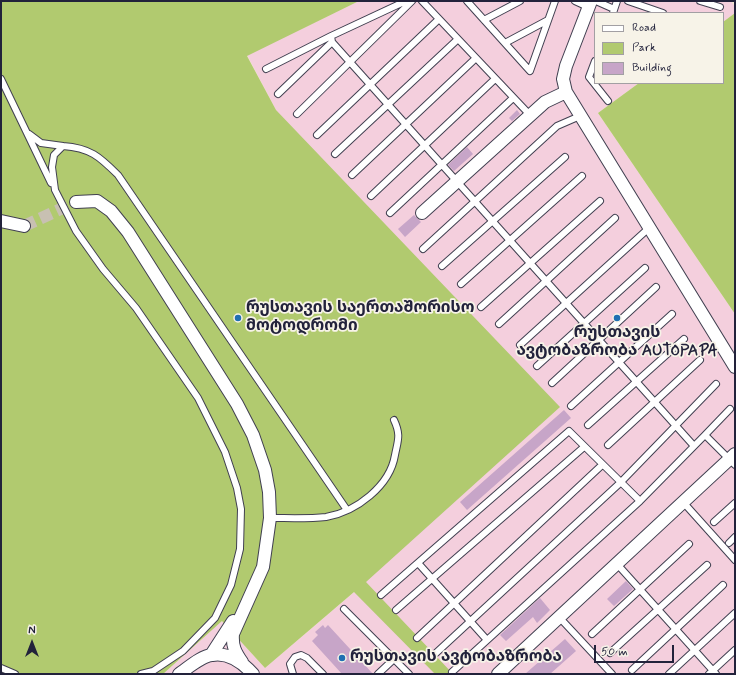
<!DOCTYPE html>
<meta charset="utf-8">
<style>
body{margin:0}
#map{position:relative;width:736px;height:675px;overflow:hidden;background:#f1e8d0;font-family:Mynerve,sans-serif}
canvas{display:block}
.frame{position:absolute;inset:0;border:2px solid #22223b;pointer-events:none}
.legend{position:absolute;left:594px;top:12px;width:130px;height:72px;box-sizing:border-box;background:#f7f3e8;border:1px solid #a29fa3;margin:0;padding:5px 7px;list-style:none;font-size:12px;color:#22223b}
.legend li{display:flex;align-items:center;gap:8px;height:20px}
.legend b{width:20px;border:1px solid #a29fa3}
.north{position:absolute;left:12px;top:623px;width:40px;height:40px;-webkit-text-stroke:3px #f7f3e8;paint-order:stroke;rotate:0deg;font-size:11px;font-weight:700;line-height:16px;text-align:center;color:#22223b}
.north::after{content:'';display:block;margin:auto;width:14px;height:18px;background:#22223b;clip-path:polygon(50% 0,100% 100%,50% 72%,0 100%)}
.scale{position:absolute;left:594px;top:645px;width:80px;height:18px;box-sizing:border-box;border:2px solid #22223b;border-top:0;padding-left:5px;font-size:12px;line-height:14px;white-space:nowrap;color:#22223b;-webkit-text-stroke:3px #f7f3e8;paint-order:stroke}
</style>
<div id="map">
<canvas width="736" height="675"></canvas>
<div class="frame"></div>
<ul class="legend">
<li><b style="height:5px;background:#fff"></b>Road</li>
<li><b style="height:11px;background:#b1ca6f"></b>Park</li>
<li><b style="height:11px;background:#c7a5c8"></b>Building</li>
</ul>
<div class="north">N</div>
<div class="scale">50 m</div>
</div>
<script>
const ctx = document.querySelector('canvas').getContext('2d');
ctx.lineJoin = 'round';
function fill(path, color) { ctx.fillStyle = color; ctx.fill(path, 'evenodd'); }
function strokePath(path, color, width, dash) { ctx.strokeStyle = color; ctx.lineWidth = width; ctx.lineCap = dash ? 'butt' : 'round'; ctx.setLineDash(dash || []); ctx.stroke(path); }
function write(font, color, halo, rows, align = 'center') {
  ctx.font = font + ' Mynerve,"Noto Sans Georgian",sans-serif'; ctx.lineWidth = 3.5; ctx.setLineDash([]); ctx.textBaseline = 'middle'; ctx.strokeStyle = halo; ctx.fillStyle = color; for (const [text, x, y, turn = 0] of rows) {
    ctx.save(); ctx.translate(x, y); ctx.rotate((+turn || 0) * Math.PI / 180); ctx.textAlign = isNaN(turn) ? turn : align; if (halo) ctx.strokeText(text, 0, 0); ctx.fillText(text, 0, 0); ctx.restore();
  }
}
fill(new Path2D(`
 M359,1H731L735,7V13L723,22V13H595V83H639L598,113L735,314V674H163L222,621L265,668L366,582L276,110L247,55Z`), '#f4cfdd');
fill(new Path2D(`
 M1,1H359L247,56L276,110L560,407L366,582L453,674H435L354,592L265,668L222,621L163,674H1Z
 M735,13V314L598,113L639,83H723V22Z`), '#b1ca6f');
fill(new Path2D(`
 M517,110L520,114L512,121L509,118Z
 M467,147L473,154L454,171L448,165Z
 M414,215L421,222L405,237L398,229Z
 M564,410L571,418L467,510L460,502Z
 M626,581L633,589L614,606L607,599Z
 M540,598L550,610L537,623L533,617L506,641L500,635Z
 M323,625L325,628L328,625L373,674H342L312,641L318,635L315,632Z
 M565,639L576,651L550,674H525Z`), '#c7a5c8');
strokePath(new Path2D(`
 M24,226L76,202`), '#c8c0b2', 12, [12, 6]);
const service = new Path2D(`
 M406,1L331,36L332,42L694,446
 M422,1L530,115
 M467,1L530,71L555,1
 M575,1L588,7
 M596,1L614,9
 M628,1L663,13
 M700,1L720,7
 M613,13L617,1
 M484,20L520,1
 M505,43L548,20
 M595,61L589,77L608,101
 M266,69L331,36
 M1,79L51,183
 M278,94L332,42
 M297,114L412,1
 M29,134L41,143L63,146
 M317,135L439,19
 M335,154L458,39
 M352,175L476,58
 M371,196L495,79
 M390,213L513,98
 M423,249L557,126L580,116
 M442,266L565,157
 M461,284L582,176
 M481,307L600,201
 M499,324L615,218
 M520,345L649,228
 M537,366L645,268
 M552,383L656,287
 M571,406L672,314
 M588,425L684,339
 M705,435L730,409
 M608,445L700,360
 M683,502L735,560
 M270,518C288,518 308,519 326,517C356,512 390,486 395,455C398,440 401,435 394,420
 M714,522L735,503
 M729,543L735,537
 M418,563L487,640
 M617,564L716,674
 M381,595L569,431L640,501L705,435L735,465
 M344,609L409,674
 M396,610L584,447
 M559,617L612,674
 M592,634L689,544
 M417,638L602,465
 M436,653L620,483L716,384
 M610,653L707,565
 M1,668L15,674
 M632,670L723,585
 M452,672L640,501
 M141,674L153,671L183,651L215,618L231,585L240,549L241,509L237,488L225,452L198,398L136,308L103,269L76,231L55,190L52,167L54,155L63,146C90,148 99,156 118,175L347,510
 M293,674L290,664L295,657L301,655L307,658L323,674
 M378,674L395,658
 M669,674L735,613
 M709,674L735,650`);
const minor = new Path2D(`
 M591,1L566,66L563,79L566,92L735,367
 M76,202L97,201L111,211L128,232L237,404L253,435L265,470L269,492L270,518L263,567L233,634C232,646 235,652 242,662
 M422,213L545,102L566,92
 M1,221L24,226
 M211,655L233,621
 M179,674C188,668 201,656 212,655C228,652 243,663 253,674
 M498,674L735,454`);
strokePath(service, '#414051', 8);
strokePath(minor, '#414051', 14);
strokePath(service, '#fff', 6);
strokePath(minor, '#fff', 12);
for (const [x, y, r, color] of [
 [238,318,4,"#1f6fb2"],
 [617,318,4,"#1f6fb2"],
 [342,658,4,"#1f6fb2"]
]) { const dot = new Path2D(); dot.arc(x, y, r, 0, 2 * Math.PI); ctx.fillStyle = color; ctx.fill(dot); strokePath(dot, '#f7f3e8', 1.5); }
write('bold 16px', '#22223b', '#f7f3e8', [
 ["რუსთავის საერთაშორისო",246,309],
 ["მოტოდრომი",246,327],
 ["რუსთავის",617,334,"center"],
 ["ავტობაზრობა AUTOPAPA",617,352,"center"],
 ["რუსთავის ავტობაზრობა",350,658]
], 'left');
</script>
